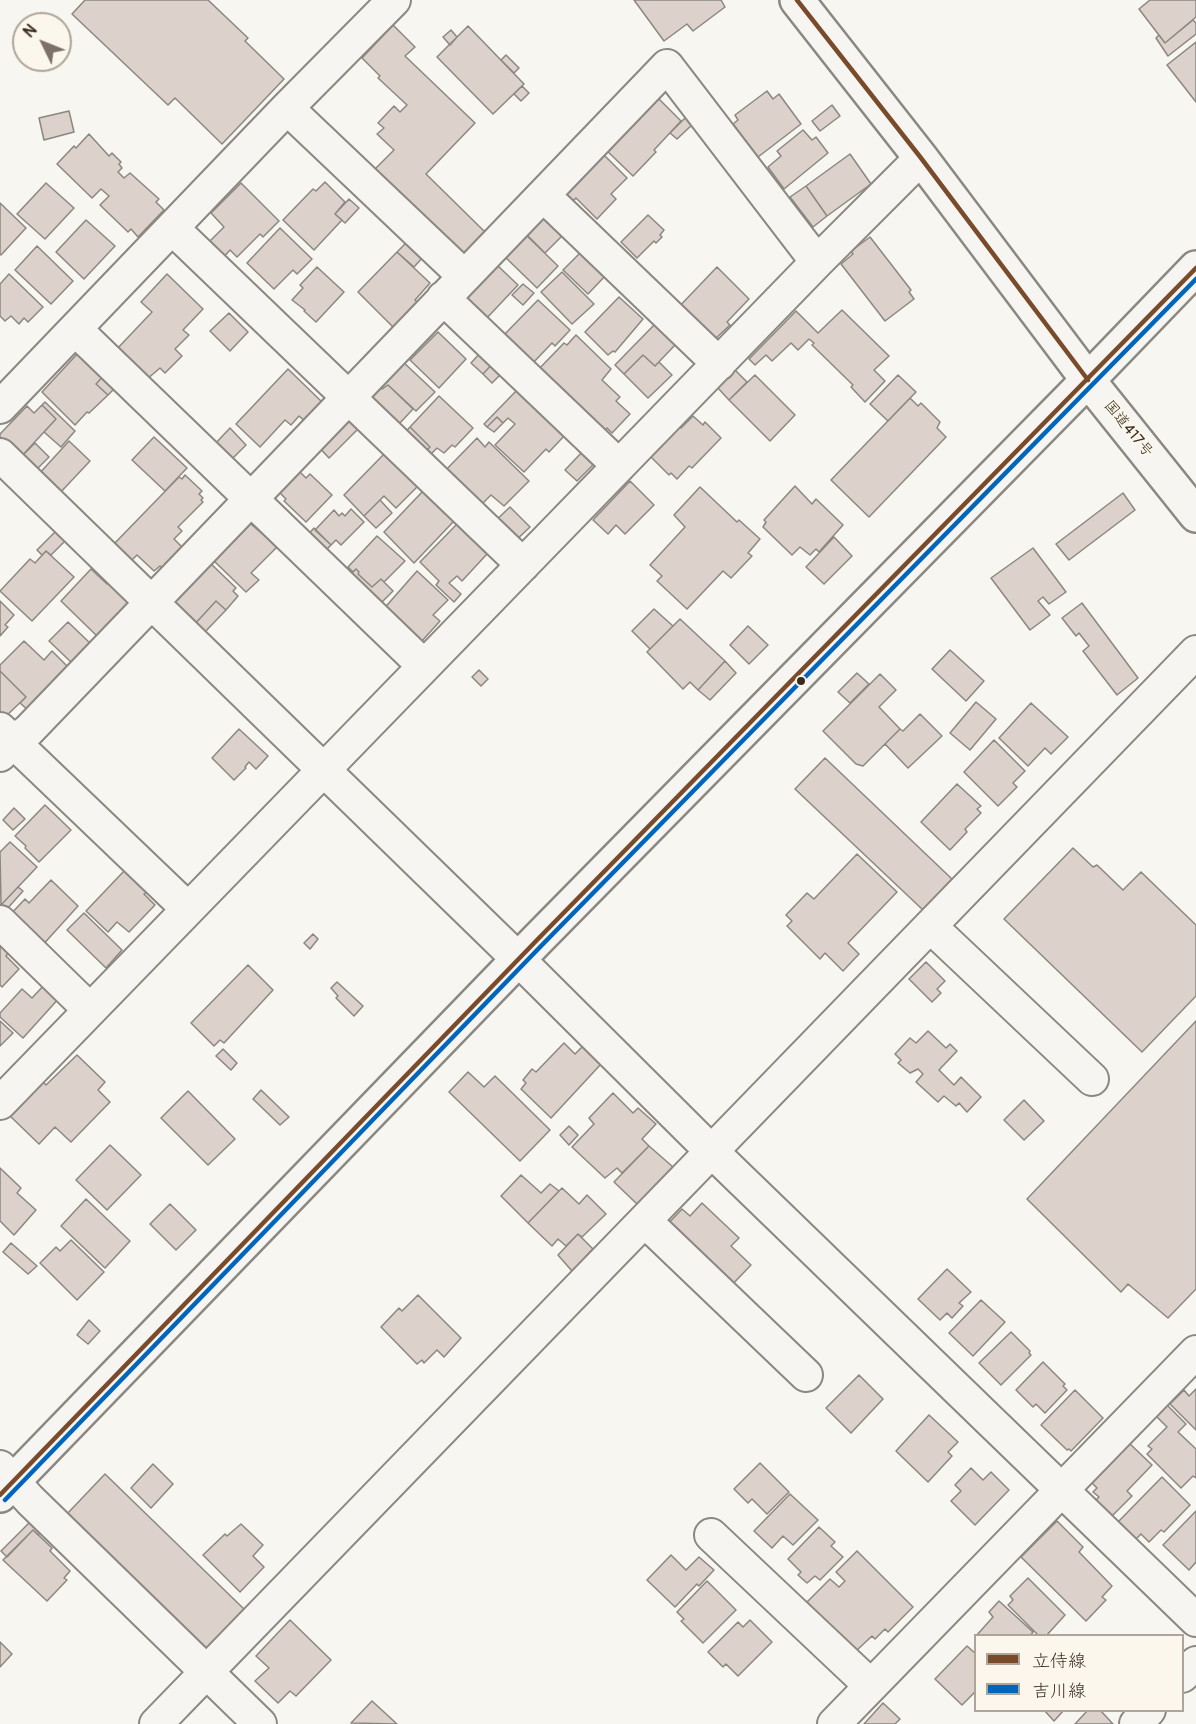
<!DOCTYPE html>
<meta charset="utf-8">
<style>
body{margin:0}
#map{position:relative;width:1196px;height:1724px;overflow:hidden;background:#f8f6f0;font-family:Pangolin,"Klee One",sans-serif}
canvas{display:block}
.legend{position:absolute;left:974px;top:1634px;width:210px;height:78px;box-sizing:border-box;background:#fbf7ec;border:2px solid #aea59a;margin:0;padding:8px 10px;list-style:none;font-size:18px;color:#3b2a1e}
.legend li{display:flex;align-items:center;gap:12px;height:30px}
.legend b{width:30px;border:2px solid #aea59a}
.north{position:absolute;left:12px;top:12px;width:60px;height:60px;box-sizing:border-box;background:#fbf7ec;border:2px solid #aea59a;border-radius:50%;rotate:313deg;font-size:16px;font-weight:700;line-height:24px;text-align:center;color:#3b2a1e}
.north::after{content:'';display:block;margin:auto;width:21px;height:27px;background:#7d7168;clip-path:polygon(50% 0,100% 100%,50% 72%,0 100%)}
</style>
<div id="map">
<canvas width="1196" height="1724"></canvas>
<ul class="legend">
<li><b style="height:8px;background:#7a4b2a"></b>立侍線</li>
<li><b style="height:8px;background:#0065bd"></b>吉川線</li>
</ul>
<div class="north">N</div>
</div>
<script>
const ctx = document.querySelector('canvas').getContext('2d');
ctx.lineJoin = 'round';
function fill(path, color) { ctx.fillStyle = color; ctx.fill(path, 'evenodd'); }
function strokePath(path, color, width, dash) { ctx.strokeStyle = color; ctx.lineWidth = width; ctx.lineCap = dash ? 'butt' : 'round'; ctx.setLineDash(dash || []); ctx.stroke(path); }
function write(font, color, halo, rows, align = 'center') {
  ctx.font = font + ' Pangolin,"Klee One",sans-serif'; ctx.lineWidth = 4.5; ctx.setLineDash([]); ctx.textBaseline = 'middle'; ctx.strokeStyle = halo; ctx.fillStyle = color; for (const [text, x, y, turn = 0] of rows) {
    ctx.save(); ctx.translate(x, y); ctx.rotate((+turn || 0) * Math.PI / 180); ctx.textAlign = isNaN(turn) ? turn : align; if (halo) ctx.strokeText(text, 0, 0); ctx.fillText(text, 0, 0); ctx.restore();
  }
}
const building = new Path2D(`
 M85,0H208L248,38L245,41L284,79L222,144L175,98L168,105L72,14Z
 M634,0H721L725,7L693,31L687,24L664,41Z
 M1150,0H1196V17L1165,43L1139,9Z
 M1193,20L1196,23V34L1168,56L1156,38L1159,35L1165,43Z
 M393,25L415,47L405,56L475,123L426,174L485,232L459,260L373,171L394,150L377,134L384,128L378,123L394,106L400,112L407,105L378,78L380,76L362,58Z
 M468,26L524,84L493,114L437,57Z
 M451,30L457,37L450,45L443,37Z
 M1196,42V102L1167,65Z
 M506,55L519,68L514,73L501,60Z
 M522,86L529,93L521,101L514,94Z
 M767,91L773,99L779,94L801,124L758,157L733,124L738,120L735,115Z
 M655,95L681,121L654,150L656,152L633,176L604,148Z
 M832,105L840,116L820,131L812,121Z
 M69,111L74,132L44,140L39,118Z
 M687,116L694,123L677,139L670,133Z
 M803,130L812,140L816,137L828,153L784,189L768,167L781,156L777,151Z
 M89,134L109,156L112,153L121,162L119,164L122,168L118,172L124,178L130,173L159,199L156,202L164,210L138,237L131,229L128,232L100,205L109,196L101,189L92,198L57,164L74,146L76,148Z
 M600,151L627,178L611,194L616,199L597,219L576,198L571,203L559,192Z
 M850,154L871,184L827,216L806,186Z
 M325,182L345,202L335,214L342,220L314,250L283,220L313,189L316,191Z
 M46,183L74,208L45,239L17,214Z
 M241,183L279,221L263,237L260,234L237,257L230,250L221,260L209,242L224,227L211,213Z
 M806,186L827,216L813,227L790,197Z
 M349,199L359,208L345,223L335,214Z
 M0,203L26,228L1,255L0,254Z
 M544,215L564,234L545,253L526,234Z
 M648,215L664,230L660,235L662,237L656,243L654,241L637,258L621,242Z
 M86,220L115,246L84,279L56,252Z
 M280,228L312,259L297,274L293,270L274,289L247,263Z
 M524,233L558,266L537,288L502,254Z
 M870,237L911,290L909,292L914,299L885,321L841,264L853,254L851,251Z
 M409,240L424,256L414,267L397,252Z
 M37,246L73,281L51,304L15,270Z
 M397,252L430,283L415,300L420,305L396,330L358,292Z
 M581,252L606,275L588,294L563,270Z
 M498,266L518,285L484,321L464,301Z
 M317,267L344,292L316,322L304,311L305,310L292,300L303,288L300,285Z
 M717,267L749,299L727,322L730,325L713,341L674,312Z
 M562,272L594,304L572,324L541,292Z
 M9,274L43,307L28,322L24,318L19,324L11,316L5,321L0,316V284Z
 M167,274L203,309L183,330L189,335L175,349L182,356L165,373L160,368L146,380L115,351L152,312L141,302Z
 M523,284L534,293L523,305L512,295Z
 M619,297L643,319L615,352L613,351L608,355L585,332Z
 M538,300L570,330L555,346L552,343L531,365L502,337Z
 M842,310L889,356L874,370L885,381L865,402L851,387L853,385L812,345L814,343L809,339L798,350L791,343L772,361L766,355L755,365L749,359L796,311L818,333Z
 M229,313L248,332L230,351L210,331Z
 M655,324L676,344L655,366L643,355L624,374L615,365Z
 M438,332L466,359L439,388L410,360Z
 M576,335L611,369L602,380L620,397L616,401L630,414L612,433L607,428L600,434L579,414L583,410L536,372L564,343L567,345Z
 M80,351L105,374L96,384L108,395L89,413L87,412L75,425L42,392Z
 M482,351L494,362L483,374L471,363Z
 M643,355L655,366L659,362L672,375L648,398L624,374Z
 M401,360L435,392L416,411L388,385L382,389L375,382Z
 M494,362L503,372L492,383L483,374Z
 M288,369L323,403L306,422L299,416L291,425L285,420L260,447L236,424Z
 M735,370L747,382L729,400L717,387Z
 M105,374L117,386L108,395L96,384Z
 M755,375L795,415L770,441L729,400Z
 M898,375L916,392L888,421L870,404Z
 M375,382L382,389L388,385L413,409L399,424L389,414L384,418L361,396Z
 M519,388L566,434L549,452L546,449L524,472L495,445L515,424L508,418L503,423L497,417L487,427L484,424Z
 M439,396L473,428L455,447L452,445L444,453L437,448L431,454L426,451L430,447L410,427Z
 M910,398L918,406L921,403L940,422L937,428L946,437L869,517L831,480Z
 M45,402L75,431L61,447L44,432L56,419L42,405Z
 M42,405L56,419L19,459L0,441V434L27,406L34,413Z
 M344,415L358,429L329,458L315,443Z
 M693,416L703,425L705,422L721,438L692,468L689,466L677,479L671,473L669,475L650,456L679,426L681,428Z
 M497,417L503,423L494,432L487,427Z
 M410,427L430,447L420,457L400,438Z
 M230,428L246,445L230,461L214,445Z
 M154,437L187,468L165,491L132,460Z
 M477,438L485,447L489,442L529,481L504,506L491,495L477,509L441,475Z
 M69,441L90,461L58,495L38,475Z
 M35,443L49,457L34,472L19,459Z
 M584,450L596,462L577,481L565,470Z
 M385,453L418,486L396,508L384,496L364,516L344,495Z
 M295,467L306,478L310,474L332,495L306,522L284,501L286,499L275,488Z
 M185,475L202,491L199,494L203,498L201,500L203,502L178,527L182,531L174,539L184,549L164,570L160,566L154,571L137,555L129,563L112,546L179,477L182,479Z
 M630,481L654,505L625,534L616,525L608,534L593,520Z
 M795,486L812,504L816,499L843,525L819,552L816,549L810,555L800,547L792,555L763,527L766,522L764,520Z
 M700,487L737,522L739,520L760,539L748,553L752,556L731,578L723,571L687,609L657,581L662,576L650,565L685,527L674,515Z
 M424,490L454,521L414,563L384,532Z
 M1123,493L1135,510L1069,560L1056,544Z
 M380,500L392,513L376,528L364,516Z
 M510,507L530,527L513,543L493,523Z
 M351,509L364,522L341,545L336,540L331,545L315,530L334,510L339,516L342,513L345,516Z
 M246,520L271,541L272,539L279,545L251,573L259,580L246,592L211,558Z
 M457,524L487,554L462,581L457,576L449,583L461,594L454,602L436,585L439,581L420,562Z
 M314,528L331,545L321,555L304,539Z
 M56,531L66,540L51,555L46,551L42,555L37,550Z
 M377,536L405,561L384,582L381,579L372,587L358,574L359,572L356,569L353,572L348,567Z
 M834,537L852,556L824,584L806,567Z
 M1033,548L1066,592L1049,604L1043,597L1038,601L1050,615L1030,630L991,578Z
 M46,551L74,577L32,621L0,591L30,559L35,563Z
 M207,560L236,588L233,591L238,596L226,610L216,601L193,626L164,600Z
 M91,569L107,584L110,581L130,601L97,636L61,601Z
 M356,569L359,572L358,574L372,587L381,579L393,591L376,608L346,578Z
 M417,571L448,600L433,615L440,621L422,641L400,620L395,625L381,612Z
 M0,601L14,615L5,625L8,627L0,636Z
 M216,601L226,610L202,635L193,626Z
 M1082,603L1138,678L1117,695L1083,651L1089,646L1079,633L1076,636L1062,618Z
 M654,609L673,626L650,649L632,631Z
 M680,619L725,661L698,690L690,682L683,689L647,652Z
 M68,622L92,645L73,664L49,641Z
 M748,626L768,645L749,664L730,645Z
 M24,641L44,660L52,651L70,669L29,711L20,703L26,697L0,671V665Z
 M950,650L984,681L966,701L932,669Z
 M725,661L736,673L710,700L698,690Z
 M479,670L488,679L481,686L472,677Z
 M0,671L26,697L4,718L0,714Z
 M857,673L869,684L850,703L838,692Z
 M880,674L896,690L879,707L900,729L863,766L856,764L823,731Z
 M976,702L996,719L970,750L950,733Z
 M1031,703L1068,737L1051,754L1045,748L1028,766L999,738Z
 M920,714L942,736L908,768L885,744L900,729L903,731Z
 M239,729L268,756L256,769L249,762L245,767L246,768L234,780L212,758Z
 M994,740L1025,771L1013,783L1017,787L998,806L964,772Z
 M825,758L952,879L923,910L795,789Z
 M957,784L981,806L977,809L981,813L965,829L967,832L950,850L921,822Z
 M45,805L71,830L39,862L25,848L26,846L15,836Z
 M14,808L25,819L13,830L3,820Z
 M10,842L37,867L1,905L0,852Z
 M1073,848L1093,867L1097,865L1123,890L1141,872L1196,925V996L1142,1052L1004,919Z
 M857,854L897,892L848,943L859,954L843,971L825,953L820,959L787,926L792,921L786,915L807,893L814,899Z
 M125,870L147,892L144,894L155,905L129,932L117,922L108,932L86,911Z
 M51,880L78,906L40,948L8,917L25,899L29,903Z
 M18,887L23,891L6,910L1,905Z
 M84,913L122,950L106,968L67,930Z
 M313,934L318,939L310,949L304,943Z
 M0,945L8,953L6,956L19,969L2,987L0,985Z
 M926,962L945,981L937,989L941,993L932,1002L909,979Z
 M248,965L273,990L224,1043L220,1040L214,1046L191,1023Z
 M337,982L363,1006L354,1016L336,998L338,996L331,988Z
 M46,983L61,996L23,1038L0,1017V1013L22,989L32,998Z
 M0,1021L13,1033L0,1046Z
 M1196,1021V1289L1168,1318L1128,1284L1121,1292L1027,1199Z
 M928,1031L946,1048L950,1044L957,1051L939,1070L954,1085L961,1077L981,1097L967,1112L959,1103L956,1106L944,1096L938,1102L916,1082L923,1074L918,1069L910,1073L898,1063L901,1060L895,1054L910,1038L916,1043Z
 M564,1043L575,1054L584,1045L602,1063L551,1118L521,1089L526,1083L523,1080L532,1069L536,1072Z
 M223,1049L237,1063L231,1070L216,1056Z
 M77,1055L105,1082L98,1090L110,1102L71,1142L55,1127L39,1144L9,1115L42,1081L46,1085Z
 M468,1072L484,1087L495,1076L550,1130L520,1161L449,1092Z
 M261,1090L289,1117L280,1125L253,1099Z
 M188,1091L235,1139L208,1165L161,1118Z
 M613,1093L633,1113L638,1108L656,1124L642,1139L649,1146L622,1173L617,1168L605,1178L572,1147L594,1124L589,1118Z
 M1024,1100L1044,1121L1024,1140L1004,1120Z
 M569,1126L578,1135L569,1145L560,1135Z
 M110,1145L141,1175L107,1210L76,1180Z
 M649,1146L673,1167L637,1204L614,1182Z
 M0,1168L21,1188L17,1193L36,1210L14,1235L0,1221Z
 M521,1175L541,1193L550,1184L559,1191L528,1223L501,1196Z
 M562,1188L579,1204L587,1195L606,1214L582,1237L578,1234L566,1246L558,1239L552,1246L528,1223Z
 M86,1199L130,1241L105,1268L61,1226Z
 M702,1203L739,1238L731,1246L751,1265L728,1289L664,1228L682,1209L690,1216Z
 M170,1204L196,1230L176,1250L150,1224Z
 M578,1234L593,1249L572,1271L558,1255Z
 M71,1240L104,1272L77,1300L40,1263L56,1247L60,1251Z
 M11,1243L37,1266L28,1274L3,1252Z
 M947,1269L971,1292L959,1303L963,1306L952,1318L947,1313L940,1320L918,1299Z
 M418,1295L461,1338L444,1357L437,1350L424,1363L422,1360L417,1364L381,1327L399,1308L402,1311Z
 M981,1300L1005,1322L973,1356L949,1333Z
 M89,1320L100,1331L88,1344L77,1335Z
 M1011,1332L1030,1351L1029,1353L1031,1355L1001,1385L979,1363Z
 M1043,1362L1065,1384L1063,1386L1067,1390L1045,1413L1036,1404L1033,1407L1016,1390Z
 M859,1375L883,1399L851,1433L826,1408Z
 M1196,1389V1430L1170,1404L1184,1390L1189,1396Z
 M1075,1390L1103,1418L1071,1451L1069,1449L1067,1450L1041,1425Z
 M1167,1405L1186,1424L1178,1432L1196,1449V1478L1193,1476L1181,1488L1147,1454L1152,1449L1148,1446L1167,1427L1156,1416Z
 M929,1415L958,1442L948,1452L952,1456L928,1482L896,1451Z
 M1129,1443L1152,1465L1127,1491L1132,1496L1112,1516L1096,1500L1099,1497L1093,1492L1097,1488L1091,1482Z
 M760,1463L789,1492L767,1514L752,1499L748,1503L734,1489Z
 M153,1464L173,1484L151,1508L131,1488Z
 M971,1468L983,1480L991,1472L1009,1490L975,1525L951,1501L961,1491L955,1485Z
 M105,1474L245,1610L205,1650L66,1515Z
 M1162,1477L1190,1505L1164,1532L1161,1530L1149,1542L1141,1534L1136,1539L1118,1522Z
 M790,1494L818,1520L793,1545L783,1536L772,1548L754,1531Z
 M1196,1511V1562L1189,1570L1163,1545Z
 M31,1521L42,1531L38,1535L33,1530L7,1557L1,1551Z
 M1057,1521L1083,1547L1079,1552L1112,1586L1102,1597L1106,1600L1086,1621L1021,1557Z
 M241,1524L263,1545L253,1556L264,1567L240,1592L203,1555L225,1534L227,1536Z
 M819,1527L835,1542L831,1546L843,1557L820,1580L815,1576L807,1583L798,1575L801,1572L788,1559Z
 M33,1530L52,1548L50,1551L70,1571L64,1578L67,1580L47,1601L3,1560Z
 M857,1551L913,1607L888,1632L885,1629L875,1639L872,1636L856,1651L807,1602L830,1579L839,1587L845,1581L836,1572Z
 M671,1555L686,1570L699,1557L714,1570L699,1586L697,1584L675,1607L647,1580Z
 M1028,1578L1065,1615L1046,1636H1039L1008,1605L1013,1600L1010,1596Z
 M707,1581L736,1610L703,1643L681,1621L684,1619L677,1612Z
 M999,1601L1033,1632L1030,1636H976L993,1617L989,1612Z
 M290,1620L331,1660L296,1696L290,1691L278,1703L255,1681L269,1668L256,1656Z
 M750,1620L772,1642L738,1676L726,1664L723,1667L708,1652L738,1622L743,1627Z
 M0,1642L12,1654L0,1667Z
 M967,1646L976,1654V1691L962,1705L935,1679Z
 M372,1701L397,1724L351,1723Z
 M883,1703L900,1719L895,1724H864Z
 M1044,1710H1064L1054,1721Z
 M1088,1710H1100L1113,1724H1075Z`);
fill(building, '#dcd1cb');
strokePath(building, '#8b8781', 1.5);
const minor = new Path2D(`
 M287,108L464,276
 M543,195L719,364
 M172,228L523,565
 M443,298L619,466
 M75,329L424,666
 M0,407L287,108L394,0
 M0,455L518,959L698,1138L1196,1620
 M0,729L188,909
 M0,755L13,742L28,731L667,66L817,262
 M0,922L90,1010
 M930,926L1092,1079
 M0,1103L817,262L921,158
 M645,1221L806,1375
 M0,1467L30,1500L260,1724
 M711,1535L871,1686
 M1182,1676L1196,1663
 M156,1724L1196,652
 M834,1724L1196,1352
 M1136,1724L1149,1710`);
const secondary = new Path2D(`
 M797,0L921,158L1088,380L1196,268`);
const trunk = new Path2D(`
 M0,1495L537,940L1088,380L1196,515`);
strokePath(minor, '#8b8781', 36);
strokePath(secondary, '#8b8781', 38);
strokePath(trunk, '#8b8781', 38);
strokePath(minor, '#f6f5f1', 32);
strokePath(secondary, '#f6f5f1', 33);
strokePath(trunk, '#f6f5f1', 33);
strokePath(new Path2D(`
 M797,0L921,158L1088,380
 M0,1495L537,940L1196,268`), '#7a4b2a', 4.5);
strokePath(new Path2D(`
 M5,1500L542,945L1196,279`), '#0065bd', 4.5);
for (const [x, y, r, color] of [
 [801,681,5,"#3b2a1e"]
]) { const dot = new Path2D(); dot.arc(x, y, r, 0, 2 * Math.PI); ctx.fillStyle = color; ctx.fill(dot); strokePath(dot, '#fbf7ec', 2); }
write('15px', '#3b2a1e', '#fbf7ec', [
 ["国道417号",1128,429,51]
]);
</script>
